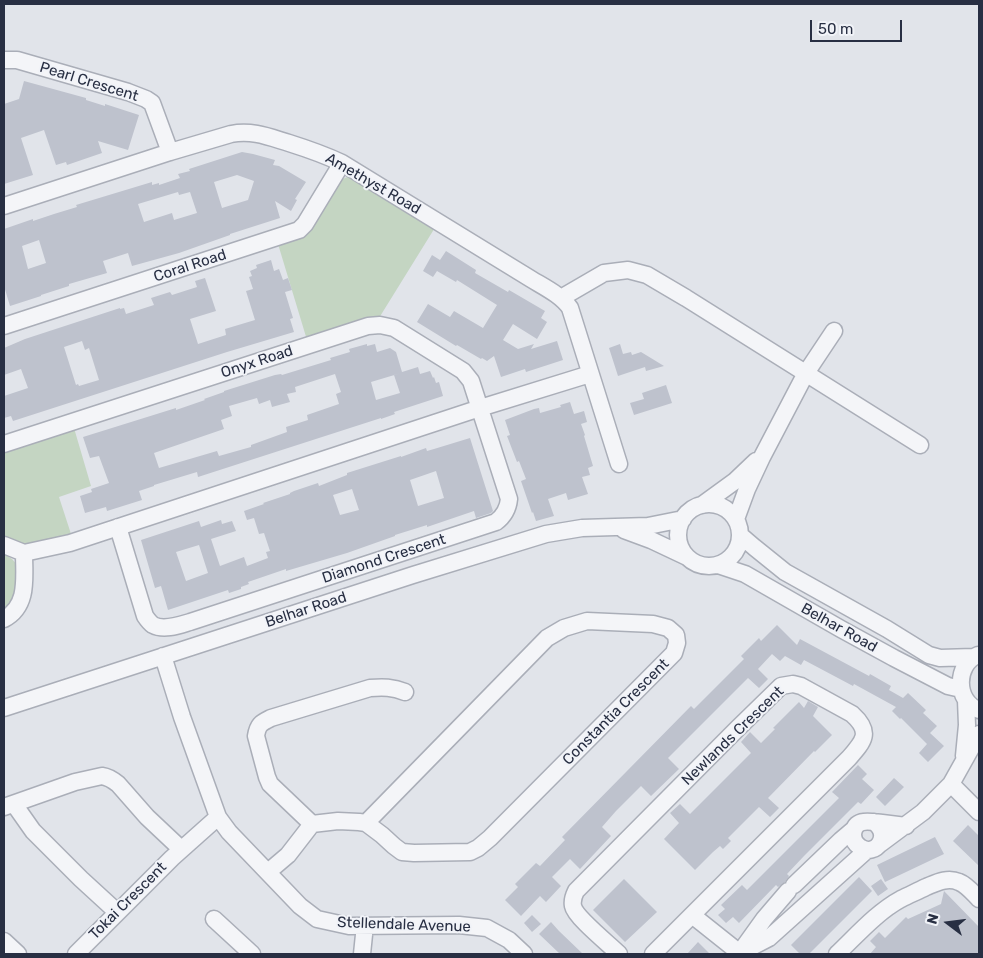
<!DOCTYPE html>
<style>
body{margin:0}
#map{position:relative;width:983px;height:958px;overflow:hidden;background:#e1e4ea;font-family:Rubik,sans-serif}
canvas{display:block}
.frame{position:absolute;inset:0;border:5px solid #282f43;pointer-events:none}
.north{position:absolute;left:923px;top:898px;width:50px;height:50px;-webkit-text-stroke:4px #f1f3f8;paint-order:stroke;rotate:285deg;font-size:14px;font-weight:700;line-height:20px;text-align:center;color:#282f43}
.north::after{content:'';display:block;margin:auto;width:18px;height:22px;background:#282f43;clip-path:polygon(50% 0,100% 100%,50% 72%,0 100%)}
.scale{position:absolute;left:810px;top:20px;width:92px;height:22px;box-sizing:border-box;border:2px solid #282f43;border-top:0;padding-left:6px;font-size:15px;line-height:18px;white-space:nowrap;color:#282f43;-webkit-text-stroke:4px #f1f3f8;paint-order:stroke}
</style>
<div id="map">
<canvas width="983" height="958"></canvas>
<div class="frame"></div>
<div class="north">N</div>
<div class="scale">50 m</div>
</div>
<script>
const ctx = document.querySelector('canvas').getContext('2d');
ctx.lineJoin = 'round';
function fill(path, color) { ctx.fillStyle = color; ctx.fill(path, 'evenodd'); }
function strokePath(path, color, width, dash) { ctx.strokeStyle = color; ctx.lineWidth = width; ctx.lineCap = dash ? 'butt' : 'round'; ctx.setLineDash(dash || []); ctx.stroke(path); }
function write(font, color, halo, rows, align = 'center') {
  ctx.font = font + ' Rubik,sans-serif'; ctx.lineWidth = 4; ctx.setLineDash([]); ctx.textBaseline = 'middle'; ctx.strokeStyle = halo; ctx.fillStyle = color; for (const [text, x, y, turn = 0] of rows) {
    ctx.save(); ctx.translate(x, y); ctx.rotate((+turn || 0) * Math.PI / 180); ctx.textAlign = isNaN(turn) ? turn : align; if (halo) ctx.strokeText(text, 0, 0); ctx.fillText(text, 0, 0); ctx.restore();
  }
}
fill(new Path2D(`
 M347,177H352L436,226L379,318L307,340L278,244L339,181Z
 M74,428L91,486L59,497L71,534L29,546L4,541V450Z
 M4,554L12,559L18,566V599L4,613Z`), '#c4d5c2');
fill(new Path2D(`
 M24,81L86,98V100L105,106V104L139,115L128,150L98,141L102,153L67,165L66,162L56,165L44,130L21,138L33,175L4,184V104L19,99Z
 M242,152L253,154L275,160L273,165L279,166L306,182L295,199L297,200L291,211L275,201L280,218L230,234V235L179,253L132,266L128,253L103,261L107,273L69,284V286L41,295V296L10,306L4,286V229L33,219V221L54,214L77,207L76,205L152,182V185L159,183V185L180,178L178,174L190,171L189,169ZM237,175L254,181L248,200L222,208L214,182ZM178,192L179,195L190,192L197,213L174,220L172,213L144,222L138,204ZM39,240L46,263L28,269L22,246Z
 M446,251L476,270L475,273L508,292L509,290L545,311L541,318L547,322L537,339L513,324L503,340L518,349L534,344L531,349L557,341L563,360L526,372L525,369L501,377L494,356L487,361L482,358L481,359L457,345L456,346L417,322L428,304L450,317L454,311L483,328L497,305L457,280L456,282L437,271L433,277L423,271L432,255L440,260Z
 M271,260L274,271L279,269L283,280L288,278L292,290L285,292L293,318L290,319L294,332L227,352L13,421L11,416L4,418V396L28,388L21,369L4,375V348L25,339L120,308V309L124,308L126,314L154,305L151,298L170,292L172,295L197,287L195,281L205,278L216,311L190,319L198,344L226,335L225,329L255,320L246,291L253,289L249,277L252,276L250,271L257,268L256,265ZM82,341L85,350L89,348L99,380L79,386L78,384L76,385L64,347Z
 M367,344V346L375,344L377,352L390,348L396,352L402,372L418,367L420,374L430,371L433,378L434,377L436,383L439,382L443,396L394,412L395,414L381,419V418L198,477L197,472L154,485V486L139,491L142,500L107,511L106,507L85,513L80,496L92,492L91,489L109,483L99,456L90,458L83,437L176,408V410L205,400L204,399L224,392V391L275,375L281,374L282,375L331,360L330,358L350,352L349,349ZM401,373L394,375L400,393L376,400L371,382ZM335,374L341,392L336,394L339,404L307,415L308,420L286,427L287,432L251,445V447L219,456L217,451L159,468L154,453L224,429L221,420L232,416L229,406L257,398L259,404L270,400L272,407L290,402L287,394L296,392L295,387Z
 M620,344L623,354L631,352L632,355L641,352L664,366L646,371L645,367L618,376L609,348Z
 M666,385L672,403L634,415L630,403L644,399L642,393Z
 M570,402L574,414L584,411L587,422L581,424L585,435L584,436L593,466L588,468L590,475L582,477L588,494L568,500L566,493L548,499L554,516L536,521L533,512L532,513L521,481L526,479L519,461L517,462L507,436L510,435L505,420L534,409L539,408L540,413L561,407L560,405Z
 M470,438L493,511L491,513L476,518L474,511L427,527V525L395,535V536L347,553L286,571V569L248,582L249,584L241,587V589L229,593L228,590L168,610L161,586L155,588L141,540L199,521L201,527L221,520L222,524L232,521L236,531L211,539L220,566L244,557L247,566L268,558L266,552L270,551L264,533L259,534L254,518L247,520L244,511L264,504L263,503L290,494V493L294,491L318,483L319,486L347,475V473L401,456V457L426,448L427,451L434,449ZM436,471L444,498L418,506L410,480ZM352,489L359,510L340,515L333,495ZM199,545L208,573L186,581L176,552Z
 M777,625L797,645L800,639L869,676L870,674L891,686L889,690L903,698L908,693L926,710L923,713L937,726L930,733L944,746L928,762L919,753L927,744L901,718L900,719L892,711L896,707L854,684L853,686L804,660L801,665L785,656L780,661L772,654L758,669L768,679L759,688L748,678L668,758L679,769L651,796L641,786L616,811L602,827L611,836L580,869L570,859L552,877L561,886L546,902L540,896L521,916L505,900L518,887L515,884L536,863L540,866L565,840L562,837L691,706L694,709L744,659L741,656L759,638L761,641Z
 M808,701L818,707L813,716L832,735L815,752L814,751L768,798L779,808L770,817L759,807L728,838L731,841L723,849L720,846L713,852L695,870L664,839L679,823L670,813L680,804L690,814L751,753L741,742L750,732L761,743L775,729L773,728L799,702L804,708Z
 M858,765L867,774L862,779L874,790L861,804L858,802L804,856L787,874L789,876L785,882L778,887L776,885L739,923L733,917L726,923L718,915L725,909L721,905L742,885L747,890L839,798L832,792Z
 M894,778L904,787L885,806L876,797Z
 M968,825L979,836V866L953,841Z
 M935,837L944,854L885,882L877,865Z
 M859,877L872,891L809,954H800L791,945Z
 M624,879L657,912L625,942L593,910Z
 M881,879L888,889L878,896L871,886Z
 M944,891L979,927V954H870L876,947L870,941L879,932L885,938L906,917L908,919L941,904Z
 M532,915L541,924L532,932L524,923Z
 M551,922L559,931L583,954H560L539,934Z
 M698,942L710,954H687Z`), '#bec2cd');
const minor = new Path2D(`
 M4,60H17L128,92L146,99L152,103L170,152
 M4,206L170,152L231,134C253,130 269,137 289,143C308,149 325,155 342,163L531,279C544,287 561,295 570,308L619,464
 M561,298L604,273L628,270L647,275L686,298L920,445
 M4,326L299,230L305,224L342,163
 M4,444L368,326L380,325L394,328L463,371L471,381L509,499C508,509 504,516 496,522L190,622C180,625 164,631 153,625C150,623 147,619 145,616L118,527
 M678 535a31 31 0 1 1 62 0a31 31 0 1 1-62 0Z
 M702,505L735,481L756,461
 M736,519L747,489L762,457L806,373L834,331
 M624,530L651,540L687,557
 M740,535L754,547L785,572L887,629L929,655L940,658L974,657
 M4,545L24,553L70,543L480,408L590,374
 M718,565L745,574L841,629L894,658L948,686L961,689
 M4,619C29,606 24,577 24,553
 M978,655C955,664 955,702 979,710
 M163,656L182,717L218,817L229,832L300,906L317,919L349,926L459,925L487,928L509,940L524,954
 M4,708L413,575L546,534L582,528L648,526L683,519
 M964,756L967,725L966,700
 M951,784L979,812
 M14,804L33,831L81,879L117,912
 M4,807L75,782L102,776C109,777 113,780 118,784L147,817L181,849
 M874,822C892,835 876,858 860,847C855,844 853,839 853,834C855,817 871,822 882,823C890,824 898,825 906,826
 M312,824L270,784L267,777L256,736C258,724 261,723 271,718L370,688C383,687 393,687 405,692
 M880,844L923,812L951,784L979,734
 M268,872L288,855L312,824L338,821L359,822L366,823L382,835L394,846L402,852L414,853L470,852L478,848L490,838L674,653L677,643L676,635L668,628L653,624L587,621L564,628L547,638L366,823
 M794,885L841,840L854,829
 M692,915L741,954
 M214,919L252,954
 M4,941L18,954
 M741,951L764,919L788,891
 M740,953L769,938L867,850
 M76,954L172,858L218,817
 M362,954L365,925
 M619,954C610,945 575,917 573,906C572,901 574,895 576,891L737,729L781,686L793,684L801,686L852,714C872,732 864,741 849,758L653,954
 M837,954C857,935 877,912 901,899C909,895 918,891 926,887C936,883 947,877 959,882C967,885 973,893 979,899`);
strokePath(minor, '#aaaeb8', 19);
strokePath(minor, '#f4f5f8', 16);
write('15px', '#282f43', '#f1f3f8', [
 ["Pearl Crescent",89,82,17],
 ["Amethyst Road",373,184,30],
 ["Coral Road",190,266,-18],
 ["Onyx Road",257,362,-18],
 ["Diamond Crescent",384,559,-18],
 ["Belhar Road",306,610,-18],
 ["Belhar Road",839,628,29],
 ["Constantia Crescent",616,712,-45],
 ["Newlands Crescent",733,736,-44],
 ["Tokai Crescent",128,901,-45],
 ["Stellendale Avenue",404,925,2]
]);
</script>
